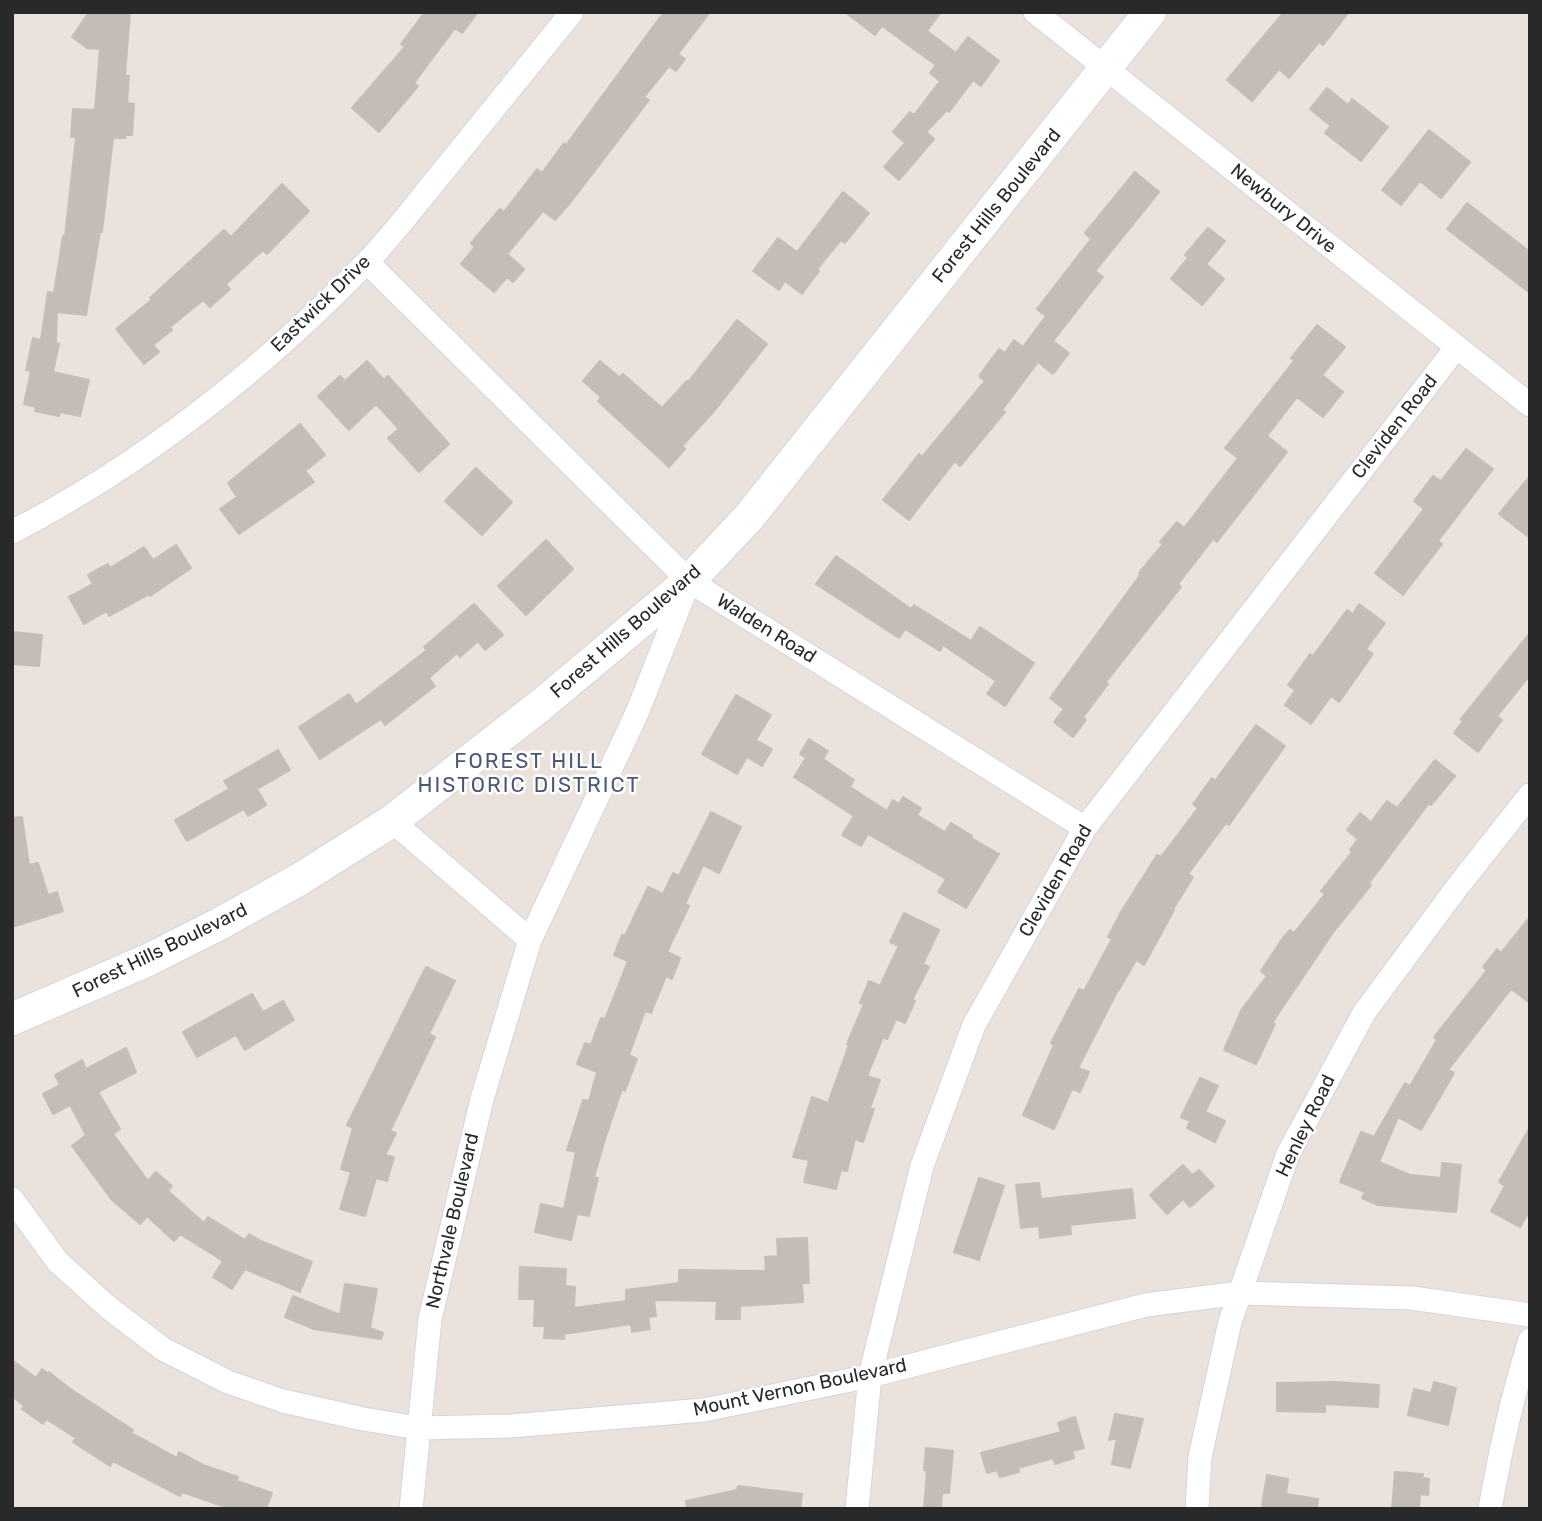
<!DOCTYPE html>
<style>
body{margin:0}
#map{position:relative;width:1542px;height:1521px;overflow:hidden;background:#eae2db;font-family:Rubik,sans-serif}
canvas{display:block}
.frame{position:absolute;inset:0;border:14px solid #292929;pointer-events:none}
</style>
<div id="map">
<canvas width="1542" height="1521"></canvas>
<div class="frame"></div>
</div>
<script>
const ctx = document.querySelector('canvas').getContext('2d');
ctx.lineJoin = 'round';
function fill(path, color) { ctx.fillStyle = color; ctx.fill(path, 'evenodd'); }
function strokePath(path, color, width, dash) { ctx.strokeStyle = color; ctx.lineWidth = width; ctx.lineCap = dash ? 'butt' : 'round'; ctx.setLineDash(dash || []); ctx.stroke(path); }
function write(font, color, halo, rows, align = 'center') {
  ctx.font = font + ' Rubik,sans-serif'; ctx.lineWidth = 5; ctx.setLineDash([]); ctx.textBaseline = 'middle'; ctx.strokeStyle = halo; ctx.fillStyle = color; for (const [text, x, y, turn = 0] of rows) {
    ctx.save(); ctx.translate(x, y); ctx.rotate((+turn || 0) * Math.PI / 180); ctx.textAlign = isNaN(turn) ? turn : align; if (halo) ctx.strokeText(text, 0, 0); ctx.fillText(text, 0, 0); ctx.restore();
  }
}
const building = new Path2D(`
 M89,12H130L125,76H129L127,103L134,104L132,135H126L125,138H113L102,232H100L86,315L57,312L56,343L59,344L53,372L89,380L80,416L60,412L59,416L35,411L36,407L24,404L31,371L26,370L33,338L41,340L48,292L54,293L63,236H65L76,137H71L73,109L95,110L100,49L87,48L72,37Z
 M425,12H478L462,33L455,28L414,83L418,86L379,132L352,108L405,47L401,44Z
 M664,12H710L678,54L685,59L676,71L669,66L644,97L649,100L570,203L555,220L543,211L507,254L524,269L513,282L507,277L494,292L461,264L475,247L471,243L500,209L504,212L537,169L542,173L564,143L566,145Z
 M845,12H941L927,31L956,53L968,37L999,61L981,86L973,80L949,112L947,110L926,132L934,139L899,180L884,167L905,143L893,132L910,112L914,115L940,81L930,73L936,65L882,26L875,35Z
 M1284,12H1349L1323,45L1319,42L1289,78L1279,69L1252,101L1227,80Z
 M1327,88L1348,105L1352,99L1388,127L1361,161L1325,133L1331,126L1310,109Z
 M1429,130L1470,162L1441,198L1420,181L1401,205L1382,190Z
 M1135,172L1159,192L1095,271L1103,277L1053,341L1069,353L1053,374L1038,362L1002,410L1005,412L960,466L955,461L909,520L883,500L919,454L922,457L985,381L979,376L999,349L1005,353L1014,340L1023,347L1046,316L1037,309L1091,239L1085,233Z
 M282,184L309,211L267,254L263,250L226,284L230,289L210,307L203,300L170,327L172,330L153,345L159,352L144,364L116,329L154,298H150L224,230L231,237Z
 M843,192L869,213L845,243L841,240L817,269L819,271L802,294L785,281L779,290L753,271L778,238L797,252Z
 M1467,203L1530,252V293L1447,229Z
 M1208,228L1225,241L1206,264L1224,279L1202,305L1171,279L1188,258L1185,255Z
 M737,320L767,344L715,410L682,446L685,449L669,467L598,401L601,397L583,381L600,361L619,377L623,374L662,408L687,381L688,382Z
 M1317,325L1345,347L1322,375L1343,392L1323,417L1297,397L1267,436L1287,452L1217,542L1213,539L1178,584L1181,587L1106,682L1108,684L1083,717L1086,720L1073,737L1054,722L1064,709L1050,698L1141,574L1139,573L1163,544L1160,542L1177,522L1184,528L1238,458L1225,448L1294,361L1291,358Z
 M367,361L384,380L388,376L449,444L419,472L388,438L399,429L376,404L349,430L318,396L340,376L345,381Z
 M300,424L325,455L305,471L314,482L239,534L220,509L237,497L228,483Z
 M1466,449L1493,469L1438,541L1442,544L1403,595L1375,573L1424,509L1414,501L1433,476L1441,481Z
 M476,468L512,502L482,535L445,501Z
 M1530,476V538L1499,514Z
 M546,540L573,569L526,615L498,586Z
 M176,545L191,568L150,596L149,594L109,616L107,611L84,624L69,597L93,584L88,575L108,564L110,568L144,547L153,560Z
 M836,556L911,609L914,605L971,641L980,627L1034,663L1005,706L987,694L996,681L943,645L940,651L905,629L899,638L816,584Z
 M474,604L503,635L485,650L478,641L460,657L457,653L429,678L435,686L385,725L381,719L320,759L299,727L349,694L356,705L427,650L424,647Z
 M1359,604L1385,623L1366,649L1373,654L1339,702L1331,696L1311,724L1285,705L1295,690L1288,685L1310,654L1313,656L1347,610L1353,614Z
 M12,632L42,635L39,666L12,664Z
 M1530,633V675L1497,716L1502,720L1478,752L1454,733L1463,721L1461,719Z
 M736,695L771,715L756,740L772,749L762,766L747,757L737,774L702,754Z
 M1256,725L1285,746L1229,825L1226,823L1188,874L1193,877L1173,909L1174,910L1144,965L1136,960L1119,990H1118L1078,1068L1089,1072L1080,1092L1072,1089L1054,1129L1023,1115L1054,1045L1051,1043L1079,989L1084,991L1112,939L1108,937L1121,912L1157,855L1161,857L1198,808L1193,804L1212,778L1215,781Z
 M809,739L828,751L823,759L854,780L850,787L887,811L893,800L899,804L903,797L921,808L917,815L945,832L951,823L972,836L971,838L999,854L966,908L938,892L946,879L868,834L861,846L842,835L854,816L794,777L806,758L800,754Z
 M278,750L290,770L257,789L266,805L248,816L244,809L187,841L175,820L229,789L224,781Z
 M1435,760L1455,776L1431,805L1429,803L1369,883L1371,885L1334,931L1272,1023L1275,1024L1256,1064L1224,1050L1242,1009L1267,976L1261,971L1282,939L1290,930L1294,933L1325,894L1321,891L1352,852L1350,850L1358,839L1347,830L1360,813L1371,822L1387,801L1397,808Z
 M711,812L741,827L719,873L703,865L685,904L689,906L667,952L680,958L672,979L666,976L651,1013L645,1011L629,1055L637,1059L625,1091L622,1089L606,1136L594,1177L598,1178L589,1216L577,1214L571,1240L535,1232L541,1204L564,1209L576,1152L567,1150L583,1100L589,1101L597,1072L577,1064L585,1043L591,1045L601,1018L605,1019L628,961L614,955L622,935L625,936L648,887L663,894L673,873L679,876Z
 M22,817L29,865L38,863L48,895L57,892L63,911L12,927V818Z
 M904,913L939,930L923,964L929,967L912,1000L915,1001L905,1023L896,1019L887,1039L883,1037L867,1076L880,1080L870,1108L874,1109L863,1142L855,1139L847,1171L841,1170L836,1189L804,1182L809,1160L793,1157L812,1097L828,1103L849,1045L847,1044L864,1004L860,1003L869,981L880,986L895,954L899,946L890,942Z
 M1530,917V1003L1511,989L1448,1070L1454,1073L1421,1130L1398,1117L1379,1162L1410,1175L1441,1178L1442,1163L1461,1165L1456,1212L1378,1205L1362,1198L1365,1192L1340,1182L1361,1132L1374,1137L1405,1083L1410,1086L1437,1040L1434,1037L1487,970L1483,967L1497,949L1501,953Z
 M426,967L455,981L429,1034L435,1037L390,1131L396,1133L385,1155L394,1157L387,1181L376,1178L365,1216L340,1209L351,1172L341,1169L353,1128L347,1125Z
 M252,994L263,1012L283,1001L294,1020L245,1050L236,1035L197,1057L183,1032Z
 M126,1048L136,1072L98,1092L120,1129L113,1134L148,1181L156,1172L172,1186L168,1191L204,1223L208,1217L245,1240L249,1234L261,1241L312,1262L300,1292L245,1269L232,1289L213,1277L223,1261L180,1234L174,1241L147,1216L140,1224L112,1200L72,1146L86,1135L70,1105L53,1114L43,1094L60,1085L55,1075L82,1060L86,1069Z
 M1200,1078L1218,1086L1205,1112L1225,1121L1215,1142L1187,1128L1190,1121L1181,1117Z
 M1530,1127V1210L1520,1227L1491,1211L1505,1186L1499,1182Z
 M1183,1165L1192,1175L1199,1170L1214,1186L1190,1207L1183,1199L1167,1214L1150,1195Z
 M979,1178L1004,1186L979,1260L954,1252Z
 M1039,1183L1041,1199L1132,1189L1135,1218L1070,1225L1071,1234L1040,1238L1039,1226L1021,1228L1016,1185Z
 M807,1238L809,1283H802L803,1302L740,1306V1319H716L717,1301L654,1300L656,1316L648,1317L650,1329L632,1332L631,1324L564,1334V1339L544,1338L545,1326H534L535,1299H519L520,1267L566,1269L565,1286L575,1287L574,1308L626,1301V1290L679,1283V1270L766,1271L765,1257L778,1256L777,1239Z
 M345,1284L377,1289L370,1328L383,1333L381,1339L314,1329L285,1317L293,1296L340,1315Z
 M12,1360L36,1378L42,1369L48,1374L49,1372L69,1388L133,1430L131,1433L177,1458L179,1452L203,1465L238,1477L237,1481L272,1493L266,1509H231L182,1492L180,1496L113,1461L110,1466L73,1442L76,1438L46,1419L43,1424L22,1409L24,1406L12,1396Z
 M1336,1382L1379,1385L1378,1407L1325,1404V1412L1277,1411V1383Z
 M1434,1382L1456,1388L1448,1425L1408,1415L1414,1389L1431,1393Z
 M1115,1414L1143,1419L1130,1468L1112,1464L1117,1438L1109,1440Z
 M1075,1417L1084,1448L1072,1451L1074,1458L1055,1464L1053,1458L1018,1468L1019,1472L1000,1477L997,1470L987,1473L981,1453L1061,1432L1058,1423Z
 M926,1448L953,1451L949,1493H942L941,1509H924L927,1471L924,1470Z
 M1395,1472L1423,1474L1422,1478L1429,1479L1428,1495L1420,1494L1419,1509H1392Z
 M1267,1475L1288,1479L1286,1494L1318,1499L1317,1509H1266L1262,1506Z
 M738,1486L802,1494L800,1509H687L686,1501L737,1490Z`);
fill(building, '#c3bdb6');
strokePath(building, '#c5beb5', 2);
const street = new Path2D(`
 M1035,12L1530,405
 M367,262L689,581L1085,828
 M12,532C143,464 263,369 366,263C394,234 419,200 445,169C487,117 529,65 572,12
 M392,821L530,940
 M12,1199L58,1262L109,1308L163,1349L228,1382L283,1401L363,1419L418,1428L511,1426L704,1410L870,1376L1146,1305L1240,1293L1412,1298L1530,1315
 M411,1509L430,1319L482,1099L530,940L637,713L688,584
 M857,1509L870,1376L922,1166L974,1025L1085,828L1456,348
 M1197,1509L1200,1457L1230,1322L1288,1154L1364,1013L1458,886L1530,795
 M1490,1509C1500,1452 1512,1396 1530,1340`);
const secondary = new Path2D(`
 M12,1019L148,960L221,923L300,879L392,821L541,705L689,581L749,517L1150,12`);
strokePath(street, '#d0d5e1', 25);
strokePath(secondary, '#d0d5e1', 34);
strokePath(street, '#fff', 23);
strokePath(secondary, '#fff', 32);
write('19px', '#292929', '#fff', [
 ["Forest Hills Boulevard",997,206,-51],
 ["Newbury Drive",1283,209,39],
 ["Eastwick Drive",321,304,-44],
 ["Cleviden Road",1395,427,-52],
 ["Walden Road",766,629,32],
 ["Forest Hills Boulevard",626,632,-41],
 ["Cleviden Road",1056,881,-60],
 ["Forest Hills Boulevard",160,951,-26],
 ["Henley Road",1306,1126,-64],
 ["Northvale Boulevard",453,1221,-77],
 ["Mount Vernon Boulevard",800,1388,-12]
]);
ctx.letterSpacing = '2px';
write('21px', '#4b5777', '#fff', [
 ["FOREST HILL",529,762],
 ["HISTORIC DISTRICT",529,786]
]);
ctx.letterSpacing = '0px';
</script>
